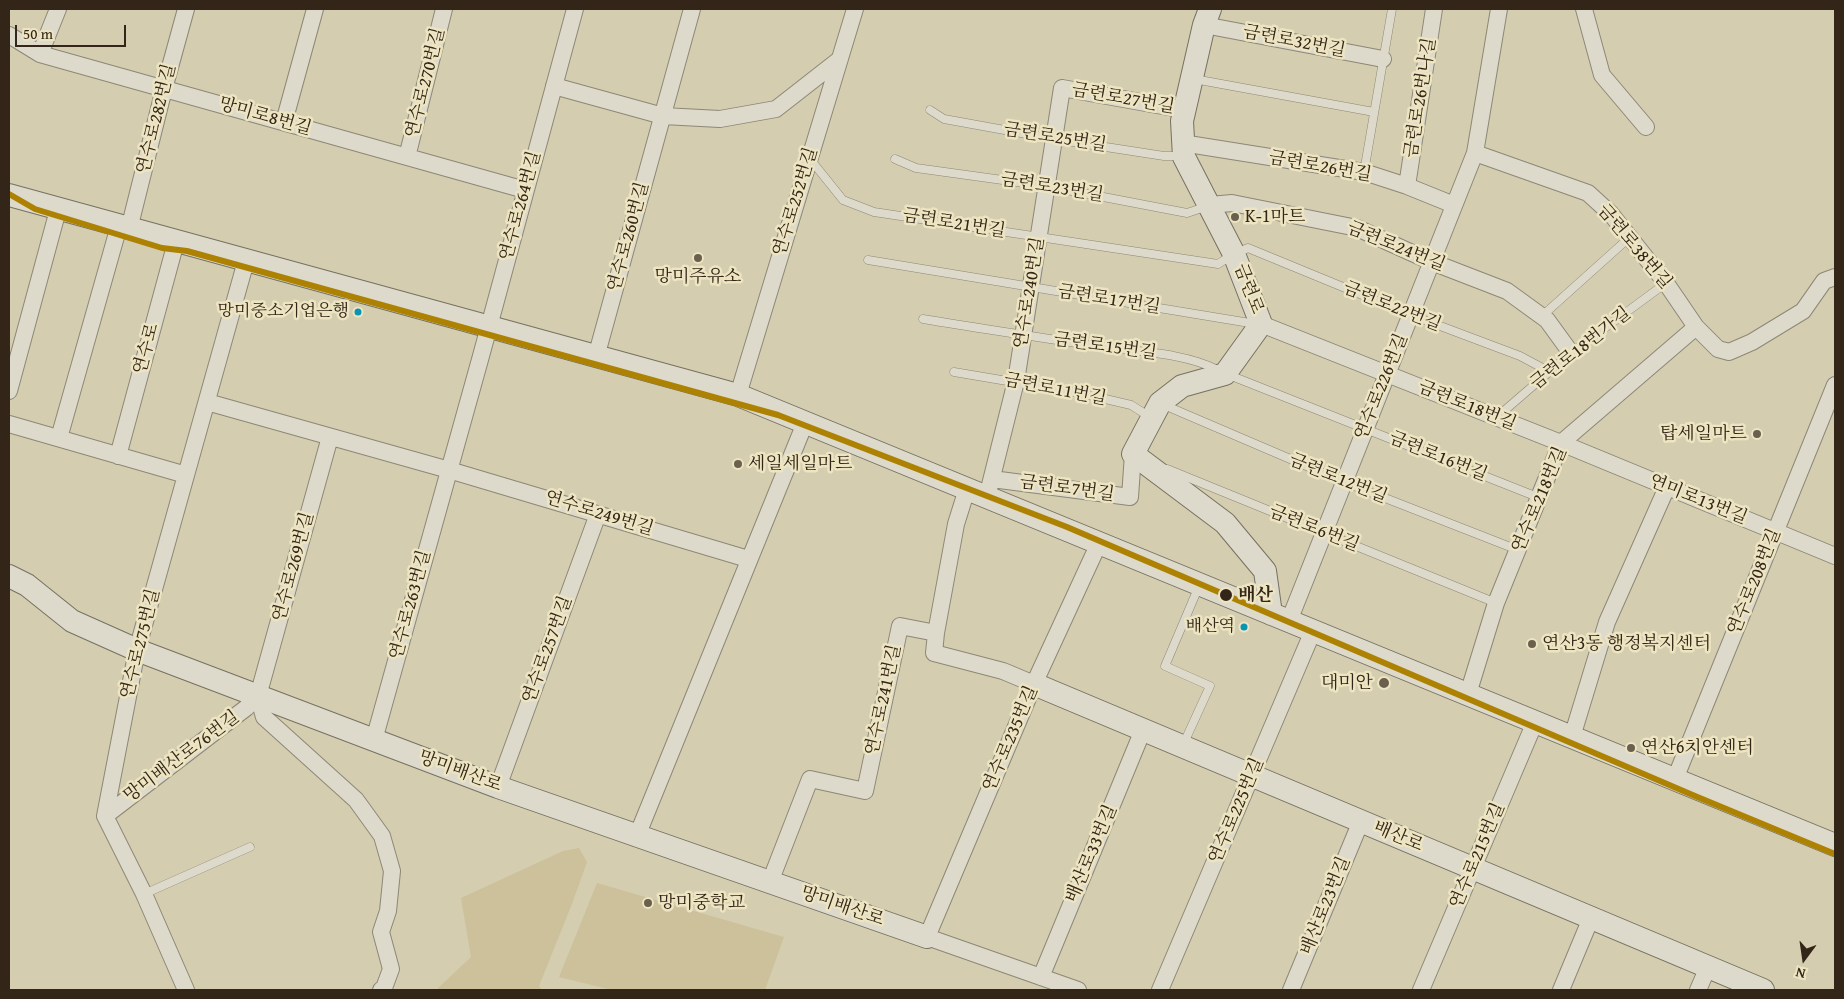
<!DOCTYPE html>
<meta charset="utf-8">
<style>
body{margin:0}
#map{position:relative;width:1844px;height:999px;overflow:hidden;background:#d4cdb0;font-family:"Gentium Book Plus",serif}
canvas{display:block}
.frame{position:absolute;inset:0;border:10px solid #332517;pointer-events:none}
.north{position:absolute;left:1779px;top:934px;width:50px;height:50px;-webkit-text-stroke:4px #ede4c2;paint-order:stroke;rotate:194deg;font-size:14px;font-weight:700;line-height:20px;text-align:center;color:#332517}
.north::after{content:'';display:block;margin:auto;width:18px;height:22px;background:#332517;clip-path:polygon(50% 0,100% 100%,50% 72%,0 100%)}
.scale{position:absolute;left:15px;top:25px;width:111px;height:22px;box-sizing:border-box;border:2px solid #332517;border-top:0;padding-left:6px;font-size:15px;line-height:18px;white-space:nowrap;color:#332517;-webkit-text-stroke:4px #ede4c2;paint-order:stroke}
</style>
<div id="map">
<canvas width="1844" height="999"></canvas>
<div class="frame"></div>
<div class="north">N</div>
<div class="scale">50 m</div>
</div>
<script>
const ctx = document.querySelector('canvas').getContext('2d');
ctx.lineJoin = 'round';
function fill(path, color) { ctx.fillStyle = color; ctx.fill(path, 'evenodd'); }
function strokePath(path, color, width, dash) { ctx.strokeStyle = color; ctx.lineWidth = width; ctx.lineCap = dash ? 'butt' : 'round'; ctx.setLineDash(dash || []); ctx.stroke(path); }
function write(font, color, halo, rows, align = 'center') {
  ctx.font = font + ' "Gentium Book Plus","Noto Serif KR",serif'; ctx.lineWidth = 5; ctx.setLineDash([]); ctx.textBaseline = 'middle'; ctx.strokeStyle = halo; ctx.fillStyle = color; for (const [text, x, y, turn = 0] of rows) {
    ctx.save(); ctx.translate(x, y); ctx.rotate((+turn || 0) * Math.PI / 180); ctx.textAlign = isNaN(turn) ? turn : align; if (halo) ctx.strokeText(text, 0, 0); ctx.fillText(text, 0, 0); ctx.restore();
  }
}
fill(new Path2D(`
 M579,848L587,862L572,904L539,986L542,990H436L471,957L461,898L563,851Z
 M597,883L784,937L765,990H612L559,977Z`), '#ccc19b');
const lane = new Path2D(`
 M1194,79L1374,112
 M930,110L944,119L1054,139L1164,156H1182
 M810,159L843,200L874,212L1218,264L1234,254L1248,248L1411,315L1520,356L1550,372
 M895,159L916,168L1046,186L1187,213L1208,206
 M1364,172L1392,9
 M868,260L1256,324
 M1542,316L1630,237
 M923,319C983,329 1043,338 1103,347C1141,352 1184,353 1218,370
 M954,372L1084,394L1131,405L1150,417
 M1229,375L1540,498
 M1164,405L1344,482L1518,550
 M1497,417L1571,353L1666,283
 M1167,469L1496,603
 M1183,745L1210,686L1165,666L1199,586
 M144,894L250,847`);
const street = new Path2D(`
 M1499,9L1475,153L1588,193L1611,214L1666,283L1696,327L1718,349L1729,352L1752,342L1803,311L1824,281L1835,277
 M1584,9L1602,75L1646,127
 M1204,25L1383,59
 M9,35L40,54L525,190
 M40,54L58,9
 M554,86L663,116L720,119L776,109L840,59
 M284,122L315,9
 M1182,143L1364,172L1407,186L1454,205
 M407,157L444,9
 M1407,186L1434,9
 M1210,205L1232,203L1357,228L1432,262L1507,291L1547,320L1571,353
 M129,229L164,89L186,9
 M1261,324L1561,443L1835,556
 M596,357L692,9
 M9,391L58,210
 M738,395L855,9
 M207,402L449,470L748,559
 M9,424L186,475
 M59,438L119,226
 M118,456L176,242
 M992,479L1130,497L1133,454
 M987,497L1016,381L1062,88L1185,110
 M1289,621L1475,153
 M936,633L934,653L1003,671L1034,684
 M1468,694L1496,603L1561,443L1696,327
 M258,696L264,717L356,800L382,836L392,871L388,911L381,932L391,969L384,988L381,990
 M1572,737L1607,622L1667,487
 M374,740L481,356L575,9
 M1675,779L1835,385
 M498,787L598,514
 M105,816L137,650L246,261
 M105,816L246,708L258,696L330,437
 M105,816L144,894L186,990
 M637,836L805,423
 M770,882L810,779L865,791L900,626L936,633L956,524L967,489
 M1041,977L1143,730
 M1078,990L927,937L1034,684L1099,543
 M1160,990L1313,631
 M1291,990L1361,821
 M1421,990L1535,722
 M1561,990L1591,918
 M1698,990L1708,967`);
const secondary = new Path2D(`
 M1210,9L1204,25L1182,121L1184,157L1234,254L1261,324L1225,374L1182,386L1160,403L1133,454L1225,523L1265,571L1271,614
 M9,195L738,395L1835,845
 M9,576L27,585L72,621L137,650L498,787L927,937
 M1034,684L1763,990`);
strokePath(lane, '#8d8776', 9);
strokePath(street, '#8d8776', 18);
strokePath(secondary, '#767161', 24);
strokePath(lane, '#dddacb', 8);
strokePath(street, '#dddacb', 16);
strokePath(secondary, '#dddacb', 22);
strokePath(new Path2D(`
 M9,194L35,209L162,248L187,251L778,415L1067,527L1695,796L1835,854`), '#ad8202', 6);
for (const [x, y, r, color] of [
 [1235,217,5,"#6b604d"],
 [698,258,5,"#6b604d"],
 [358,312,4.5,"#0895b3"],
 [1757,434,5,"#6b604d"],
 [738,464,5,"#6b604d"],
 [1226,595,7,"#332517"],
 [1244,627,4.5,"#0895b3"],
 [1532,644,5,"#6b604d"],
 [1384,683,6,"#6b604d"],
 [1631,748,5,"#6b604d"],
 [648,903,5,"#6b604d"]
]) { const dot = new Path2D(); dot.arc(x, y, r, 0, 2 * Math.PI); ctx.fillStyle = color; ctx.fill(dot); strokePath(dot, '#ede4c2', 2); }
write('17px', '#332517', '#ede4c2', [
 ["망미중소기업은행",349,312],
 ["배산역",1235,627]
], 'right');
write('18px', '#332517', '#ede4c2', [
 ["금련로32번길",1294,42,11],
 ["연수로270번길",426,83,-76],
 ["금련로26번나길",1421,98,-81],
 ["금련로27번길",1123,99,10],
 ["망미로8번길",265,117,16],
 ["연수로282번길",157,119,-76],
 ["금련로25번길",1055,138,9],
 ["금련로26번길",1320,167,10],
 ["금련로23번길",1052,188,9],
 ["연수로252번길",796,202,-73],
 ["연수로264번길",521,206,-75],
 ["금련로21번길",954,224,9],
 ["연수로260번길",629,237,-75],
 ["금련로24번길",1396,247,22],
 ["금련로38번길",1634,247,50],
 ["금련로",1248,289,69],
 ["연수로240번길",1030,293,-81],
 ["금련로17번길",1109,300,9],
 ["금련로22번길",1392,307,22],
 ["금련로15번길",1105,347,8],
 ["연수로",147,349,-75],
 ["금련로18번가길",1581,349,-38],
 ["연수로226번길",1382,387,-68],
 ["금련로11번길",1055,390,11],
 ["금련로18번길",1467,406,22],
 ["금련로16번길",1438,457,22],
 ["금련로12번길",1338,479,22],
 ["금련로7번길",1067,489,8],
 ["연수로218번길",1540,500,-67],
 ["연미로13번길",1698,500,22],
 ["연수로249번길",599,514,17],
 ["금련로6번길",1314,529,22],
 ["연수로269번길",294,567,-75],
 ["연수로208번길",1755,582,-68],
 ["연수로263번길",411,605,-75],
 ["연수로275번길",141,644,-76],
 ["연수로257번길",548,650,-70],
 ["연수로241번길",884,700,-78],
 ["연수로235번길",1011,739,-67],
 ["망미배산로76번길",182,757,-37],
 ["망미배산로",460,772,20],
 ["연수로225번길",1237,811,-67],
 ["배산로",1398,837,23],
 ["배산로33번길",1092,854,-67],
 ["연수로215번길",1478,856,-67],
 ["배산로23번길",1326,906,-68],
 ["망미배산로",842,907,19]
]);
write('18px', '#332517', '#ede4c2', [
 ["K-1마트",1245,217],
 ["망미주유소",698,277,"center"],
 ["탑세일마트",1747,434,"right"],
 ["세일세일마트",748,464],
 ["연산3동 행정복지센터",1542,644],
 ["대미안",1373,683,"right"],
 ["연산6치안센터",1641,748],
 ["망미중학교",658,903]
], 'left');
write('bold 18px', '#332517', '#ede4c2', [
 ["배산",1238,595]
], 'left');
</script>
